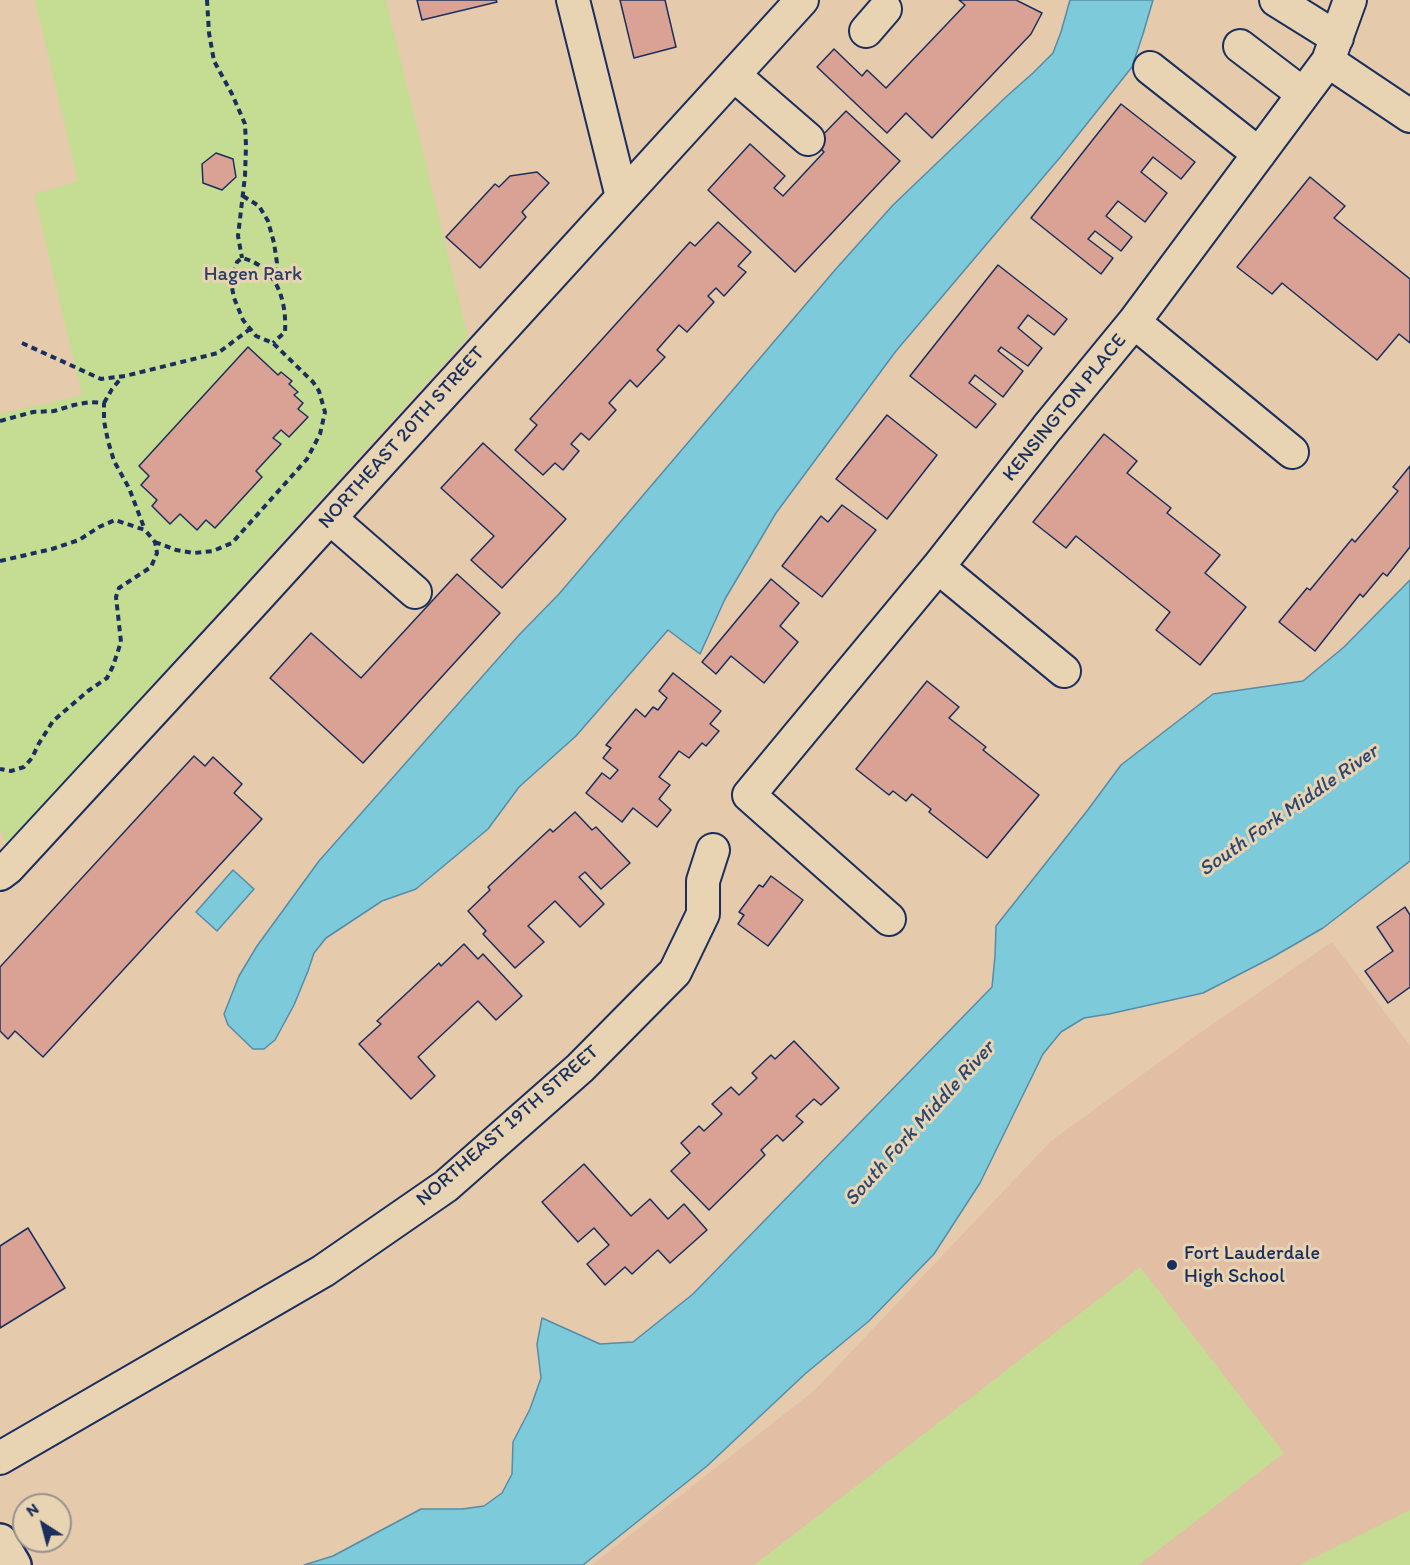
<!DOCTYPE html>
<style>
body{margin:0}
#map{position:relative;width:1410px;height:1565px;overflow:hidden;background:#e5caac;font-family:Itim,sans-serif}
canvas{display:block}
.north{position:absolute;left:12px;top:1493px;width:60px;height:60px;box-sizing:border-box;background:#e8d4b2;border:2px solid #969290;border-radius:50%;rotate:324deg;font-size:16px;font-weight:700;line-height:24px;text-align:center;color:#1b2f5e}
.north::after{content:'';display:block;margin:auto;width:21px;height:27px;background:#1b2f5e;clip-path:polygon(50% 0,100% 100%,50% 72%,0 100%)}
</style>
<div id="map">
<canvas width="1410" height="1565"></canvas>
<div class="north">N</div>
</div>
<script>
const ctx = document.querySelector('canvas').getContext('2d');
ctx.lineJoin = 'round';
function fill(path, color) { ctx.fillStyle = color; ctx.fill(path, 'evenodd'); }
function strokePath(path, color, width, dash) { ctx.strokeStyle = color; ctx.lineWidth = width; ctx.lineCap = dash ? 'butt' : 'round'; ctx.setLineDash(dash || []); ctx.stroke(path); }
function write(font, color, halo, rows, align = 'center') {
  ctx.font = font + ' Itim,sans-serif'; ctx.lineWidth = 6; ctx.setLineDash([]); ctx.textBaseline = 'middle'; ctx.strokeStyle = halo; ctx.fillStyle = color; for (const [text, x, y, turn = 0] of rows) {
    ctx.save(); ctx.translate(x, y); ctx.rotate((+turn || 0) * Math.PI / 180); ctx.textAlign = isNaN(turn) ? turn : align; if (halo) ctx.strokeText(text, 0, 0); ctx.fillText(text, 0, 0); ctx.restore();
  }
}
fill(new Path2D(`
 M1332,942L1410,1046V1565H592L815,1390L1051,1141L1194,1037Z`), '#e2bea5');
fill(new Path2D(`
 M35,0H386L468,337L7,845L0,828V414L82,395L34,194L78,181Z
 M1140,1267L1284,1453L1139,1565H754Z
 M1410,1510V1565H1299Z`), '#c4dd93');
const water = new Path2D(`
 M1070,0H1153L1143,34L1132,67L1062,155L896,351L776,513L725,599L700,654L668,630L576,736L519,787L488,829L416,889L382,901L326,938L314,953L308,971L294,1005L275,1040L264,1049H253L228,1025L224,1014L239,976L257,946L319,861L519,635L559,594L835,270L893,205L1007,96L1033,73L1053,53L1061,32Z
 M1410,580V861L1323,928L1271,958L1203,993L1109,1014L1084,1018L1061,1032L1043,1054L980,1183L934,1254L869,1321L805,1374L707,1466L583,1565H304L333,1556L421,1509H462L484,1506L502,1493L512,1474L513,1442L530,1409L541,1378L537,1344L542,1318L600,1344L633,1342L693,1294L992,987L995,956L996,926L1087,811L1121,765L1213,694L1303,681L1344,647Z
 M233,870L254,889L217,931L196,912Z`);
fill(water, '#7dcadb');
strokePath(water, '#568ca9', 1.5);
const building = new Path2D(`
 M417,0H496L497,2L422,20Z
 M620,0H665L676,47L634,58Z
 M959,0H1016L1042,13L1031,34L932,138L906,113L887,133L817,67L834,49L862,76L867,70L886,88L965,5Z
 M1121,104L1195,162L1181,179L1153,157L1141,172L1167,193L1145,222L1118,201L1106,216L1132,237L1121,251L1095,231L1088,239L1113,258L1101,274L1031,218Z
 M846,111L900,161L795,272L708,190L750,144L785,176L774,188L783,196L824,152L815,143Z
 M216,153L233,159L236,177L222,190L203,183L202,164Z
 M537,172L549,183L522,212L526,217L480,268L446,237L495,184L499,187L510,176Z
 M1310,177L1345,206L1334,218L1410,279V343L1399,334L1377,360L1282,283L1272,294L1237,267Z
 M718,222L751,252L738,266L746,272L724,296L716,288L708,296L714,302L687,332L679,325L657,350L665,357L637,387L630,380L609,403L616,410L589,440L581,433L571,444L579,451L563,470L555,463L543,475L515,450L537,425L530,419L690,242L695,246Z
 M998,265L1067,319L1054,335L1028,315L1018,328L1042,348L1028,366L1001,347L998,351L1023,371L1003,397L975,375L969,383L996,404L976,428L910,376Z
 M248,347L278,375L281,372L292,381L289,384L298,392L294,395L303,403L298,409L308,417L289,437L281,430L273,438L281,444L256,471L262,477L215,528L206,520L197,530L180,514L170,524L152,506L157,500L141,485L149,476L139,466Z
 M887,415L937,455L887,519L836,479Z
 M1104,434L1137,461L1127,473L1171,508L1167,513L1220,555L1205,573L1246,607L1200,665L1156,630L1170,612L1076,536L1066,548L1033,522Z
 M483,443L566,519L502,588L471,560L494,536L441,488Z
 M1410,466V547L1387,576L1383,573L1363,597L1360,594L1315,651L1279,622L1307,588L1310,590L1352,539L1355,542L1398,491L1393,487Z
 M842,505L876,530L822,597L782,566L821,516L828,522Z
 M457,574L500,613L363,763L270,678L311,633L361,678Z
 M771,579L799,603L780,626L798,642L764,683L731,656L716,674L702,662Z
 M673,673L721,711L710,724L719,731L706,746L702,743L689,758L679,751L659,777L670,785L659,799L671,810L657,827L633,808L622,822L586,793L602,773L610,779L618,770L603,758L611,748L606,745L636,709L645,717L653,707L658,710L667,698L659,691Z
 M927,681L959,707L949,718L986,747L983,750L1039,795L987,858L929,812L931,809L912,794L906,801L893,791L889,795L856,769Z
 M194,756L205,766L213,757L242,784L234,793L262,819L43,1057L15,1031L8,1039L0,1031V967Z
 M575,812L592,830L596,827L630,863L601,889L585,872L579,877L604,904L580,927L555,901L528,926L544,942L515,968L483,934L486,931L468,911L490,890L488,887L550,829L553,832Z
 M771,876L803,900L768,946L738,924L744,915L739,912L759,885L763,887Z
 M1405,907L1410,915V987L1388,1003L1365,971L1393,951L1377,927Z
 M464,944L478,959L483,954L522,996L496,1020L478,1001L418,1057L435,1076L411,1099L359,1044L381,1024L377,1021L439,963L441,966Z
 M794,1041L839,1088L821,1105L814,1099L796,1116L803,1122L783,1141L777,1135L761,1150L765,1155L709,1210L671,1171L690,1153L681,1143L699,1126L704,1131L722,1114L712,1104L731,1087L739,1095L757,1078L752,1073L771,1055L775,1059Z
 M584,1164L631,1216L650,1199L668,1219L684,1204L707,1230L670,1263L658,1250L632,1274L625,1267L605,1285L587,1264L609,1245L594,1228L578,1242L542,1202Z
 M28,1228L65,1288L0,1328V1246Z`);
fill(building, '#daa294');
strokePath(building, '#1b2f5e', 1.5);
const minor = new Path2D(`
 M573,0L622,197
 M1276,0L1337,38
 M866,31L885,9
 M1240,46L1303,94
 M1328,61L1410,116
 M1150,68L1259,154
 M734,75L808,139
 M1134,322L1292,452
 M330,518L415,592
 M938,567L1064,671
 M0,874L8,868L247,609L802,0
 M889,919L749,795L938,567L1047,428L1134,322L1328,61L1350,0
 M0,1458L323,1271L446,1186L580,1068L675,972L703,914V881L713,850`);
const major = new Path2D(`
 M0,1541L14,1565`);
strokePath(minor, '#1b2f5e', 36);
strokePath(major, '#1b2f5e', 38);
strokePath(new Path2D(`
 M207,0L209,33L214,61L232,94L245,124L246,146L245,176L238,236L242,258
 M243,196L259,206L268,221L274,243L277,263L273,279
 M22,343L101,379L125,376L218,353L250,329
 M104,403L112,389L122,377
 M0,421L33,412L54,411L74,405L90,402L104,403V421L108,441L114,461L129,488L145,530
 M155,542L176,550L194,553L213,551L232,543L307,459L320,434L325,412L319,391L313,382L273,343L256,336L243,320L234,298L231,282L237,262L242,258C276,266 287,300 285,332L273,343
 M0,561L52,549L79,540L99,527L115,520L145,530L155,542L157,553L151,567L119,588L116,597L121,642L113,666L107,678L88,691L53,721L38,745L32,758L24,767L11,771L0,769`), '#1b2f5e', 4, [6, 4.5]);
strokePath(minor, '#e8d4b2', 32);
strokePath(major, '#e8d4b2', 33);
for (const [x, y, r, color] of [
 [1172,1265,6,"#1b2f5e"]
]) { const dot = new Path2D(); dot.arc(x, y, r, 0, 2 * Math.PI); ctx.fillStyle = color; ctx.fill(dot); strokePath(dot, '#e8d4b2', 2); }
write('20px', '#2c4063', '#e8d4b2', [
 ["Hagen Park",253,275]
]);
write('20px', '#1b2f5e', '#e8d4b2', [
 ["KENSINGTON PLACE",1065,408,-51],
 ["NORTHEAST 20TH STREET",402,438,-48],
 ["NORTHEAST 19TH STREET",508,1126,-41]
]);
write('20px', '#1b2f5e', '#e8d4b2', [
 ["Fort Lauderdale",1184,1254],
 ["High School",1184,1277]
], 'left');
write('italic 21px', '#2a4671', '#e8d4b2', [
 ["South Fork Middle River",1289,811,-35],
 ["South Fork Middle River",920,1124,-48]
]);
</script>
